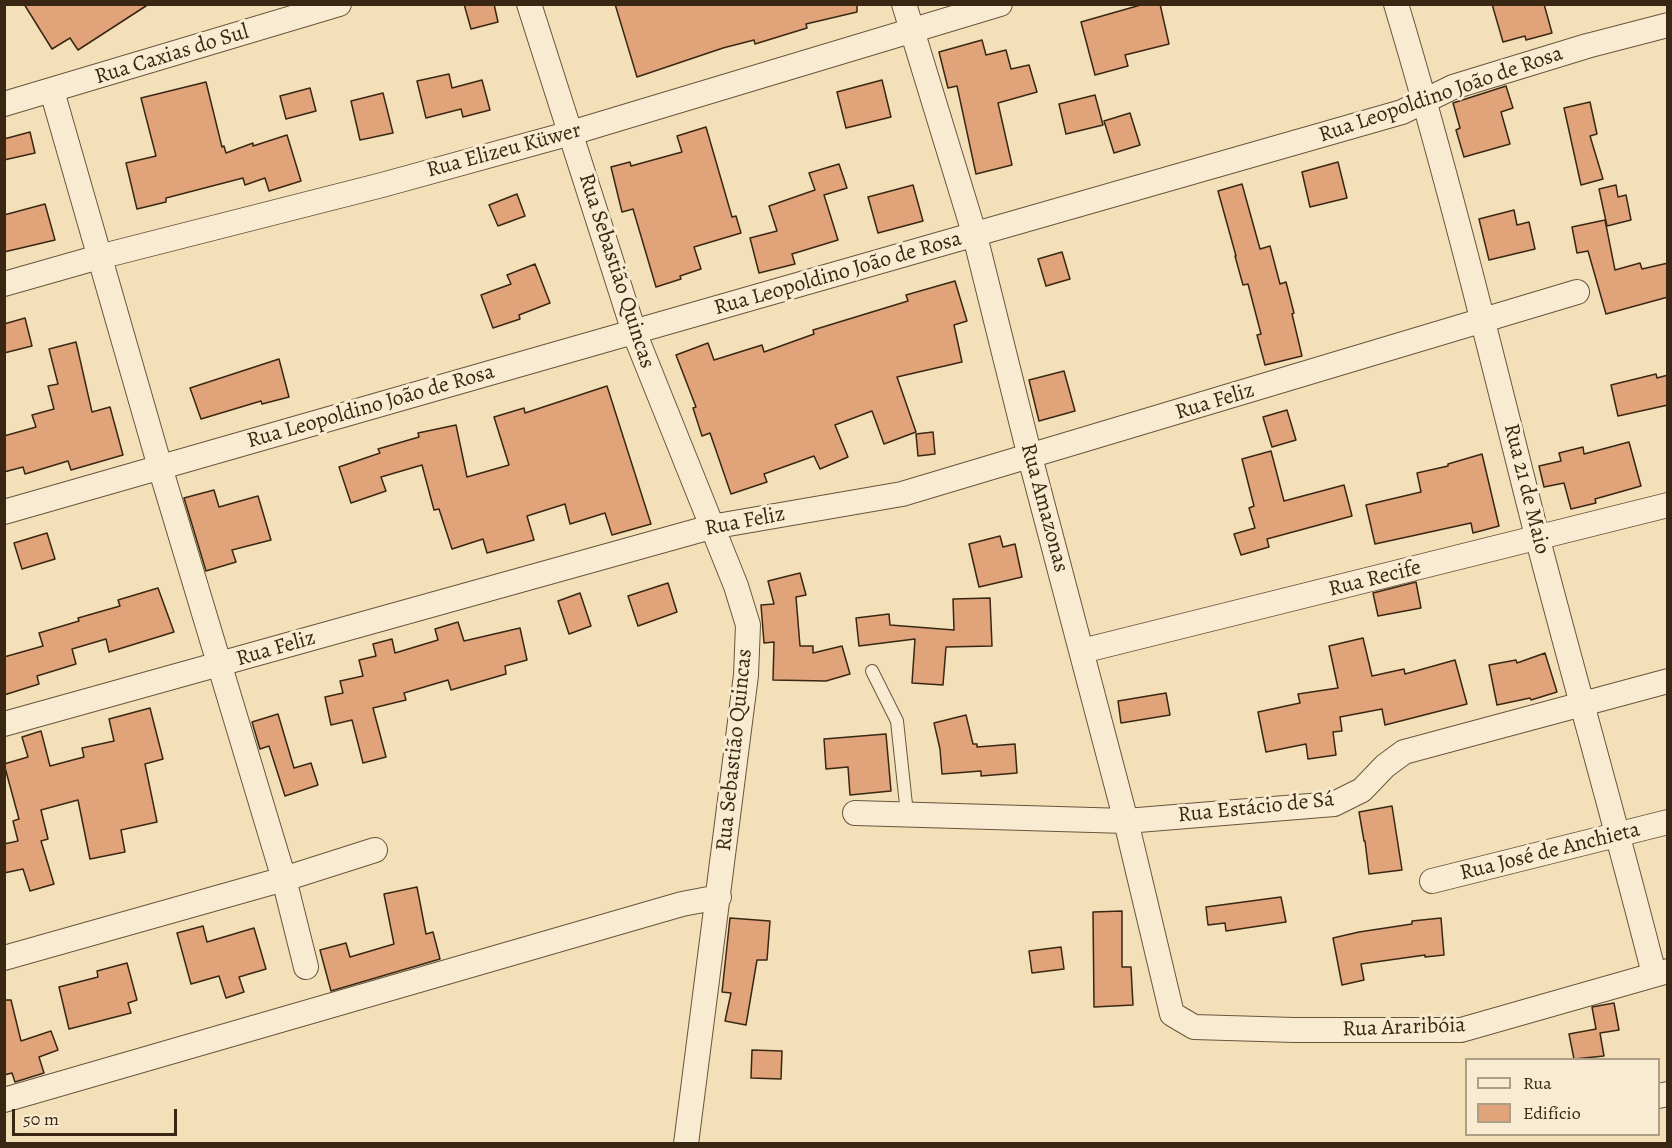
<!DOCTYPE html>
<meta charset="utf-8">
<style>
body{margin:0}
#map{position:relative;width:1672px;height:1148px;overflow:hidden;background:#f4e0b8;font-family:Alegreya,serif}
canvas{display:block}
.frame{position:absolute;inset:0;border:6px solid #392713;pointer-events:none}
.legend{position:absolute;left:1465px;top:1058px;width:195px;height:78px;box-sizing:border-box;background:#f8ebd1;border:2px solid #ac9d85;margin:0;padding:8px 10px;list-style:none;font-size:18px;color:#392713}
.legend li{display:flex;align-items:center;gap:12px;height:30px}
.legend b{width:30px;border:2px solid #ac9d85}
.scale{position:absolute;left:12px;top:1109px;width:165px;height:27px;box-sizing:border-box;border:3px solid #392713;border-top:0;padding-left:8px;font-size:18px;line-height:21px;white-space:nowrap;color:#392713;-webkit-text-stroke:4px #f8ebd1;paint-order:stroke}
</style>
<div id="map">
<canvas width="1672" height="1148"></canvas>
<div class="frame"></div>
<ul class="legend">
<li><b style="height:8px;background:#f8ebd1"></b>Rua</li>
<li><b style="height:16px;background:#e0a37a"></b>Edifício</li>
</ul>
<div class="scale">50 m</div>
</div>
<script>
const ctx = document.querySelector('canvas').getContext('2d');
ctx.lineJoin = 'round';
function fill(path, color) { ctx.fillStyle = color; ctx.fill(path, 'evenodd'); }
function strokePath(path, color, width, dash) { ctx.strokeStyle = color; ctx.lineWidth = width; ctx.lineCap = dash ? 'butt' : 'round'; ctx.setLineDash(dash || []); ctx.stroke(path); }
function write(font, color, halo, rows, align = 'center') {
  ctx.font = font + ' Alegreya,serif'; ctx.lineWidth = 6; ctx.setLineDash([]); ctx.textBaseline = 'middle'; ctx.strokeStyle = halo; ctx.fillStyle = color; for (const [text, x, y, turn = 0] of rows) {
    ctx.save(); ctx.translate(x, y); ctx.rotate((+turn || 0) * Math.PI / 180); ctx.textAlign = isNaN(turn) ? turn : align; if (halo) ctx.strokeText(text, 0, 0); ctx.fillText(text, 0, 0); ctx.restore();
  }
}
const building = new Path2D(`
 M24,4H149L78,50L70,38L52,49Z
 M464,4H494L498,22L471,29Z
 M615,4H857V12L806,24L807,28L755,44L754,40L723,48L637,77Z
 M1144,4H1160L1169,44L1125,55L1128,66L1095,75L1081,22Z
 M1492,4H1544L1552,33L1526,40L1525,36L1503,42Z
 M982,40L986,55L1006,50L1011,69L1029,65L1037,92L998,103L1012,165L976,174L957,86L948,88L939,52Z
 M449,74L452,88L482,80L490,110L463,117L461,109L426,118L417,81Z
 M882,80L891,117L846,128L837,92Z
 M206,82L222,147L224,146L226,153L253,143V146L287,135L301,181L269,191L265,178L245,185L243,178L166,198V202L137,209L126,163L156,156L141,98Z
 M1506,86L1513,108L1501,112L1510,144L1464,157L1456,130L1460,128L1453,103Z
 M310,88L316,111L286,119L280,96Z
 M383,93L393,133L360,140L351,101Z
 M1095,95L1103,125L1066,134L1059,104Z
 M1590,102L1597,134L1590,136L1603,179L1581,185L1564,108Z
 M1130,113L1140,145L1114,153L1104,121Z
 M706,127L732,217L736,216L741,233L694,247L701,269L680,276L681,279L656,287L633,209L622,212L611,167L630,162L631,166L682,152L677,136Z
 M30,132L35,153L4,160V139Z
 M1338,162L1347,198L1310,207L1302,172Z
 M839,164L847,188L824,195L838,240L792,254L795,264L759,273L750,238L777,231L769,206L815,190L809,173Z
 M1242,184L1260,249L1270,246L1280,284L1286,282L1294,313L1292,314L1302,356L1265,365L1257,335L1261,334L1248,284L1243,285L1235,256H1236L1218,191Z
 M913,185L923,221L878,233L868,197Z
 M1616,185L1618,197L1626,195L1631,220L1607,226L1599,189Z
 M517,194L525,216L498,226L489,205Z
 M45,204L55,240L4,252V215Z
 M1514,210L1517,225L1529,222L1535,249L1489,260L1479,219Z
 M1605,220L1615,270L1640,263L1642,269L1668,263V297L1606,314L1588,251L1577,253L1572,227Z
 M1062,252L1070,279L1046,286L1038,259Z
 M535,264L550,303L519,315L520,319L493,328L481,295L511,284L507,275Z
 M955,281L967,321L954,325L962,362L897,377L916,432L884,444L872,411L835,425L848,457L820,469L814,456L764,474L767,482L731,494L710,433L702,436L693,408L696,407L676,355L708,343L714,360L762,345L764,352L814,334L813,330L908,301L906,295Z
 M25,318L32,346L4,353V324Z
 M76,342L92,412L110,407L123,455L71,470L68,461L25,474L23,467L4,472V436L36,427L32,415L54,409L48,386L58,384L49,349Z
 M279,359L289,397L262,404L261,401L201,419L190,388Z
 M1064,371L1075,411L1039,421L1029,380Z
 M1656,374L1657,378L1668,375V405L1618,416L1611,385Z
 M607,386L651,524L612,535L605,513L570,524L565,504L527,516L534,540L487,553L483,539L452,549L439,509L434,510L422,465L381,477L386,491L351,503L339,467L380,453L378,449L419,437L418,433L456,425L467,477L509,465L494,417L524,408L525,413Z
 M1287,410L1296,440L1272,447L1263,417Z
 M933,432L935,454L918,456L916,434Z
 M1629,442L1641,486L1595,499L1596,503L1571,509L1564,483L1544,487L1539,466L1561,461L1559,453L1583,447L1584,454Z
 M1271,451L1284,501L1344,485L1352,516L1267,539L1269,547L1241,555L1234,534L1255,528L1249,508L1254,506L1242,459Z
 M1482,454L1499,526L1473,533L1471,523L1375,544L1366,505L1421,492L1417,473L1448,466V464Z
 M214,490L219,507L258,496L271,540L232,550L236,562L206,571L184,498Z
 M47,533L55,559L22,569L14,543Z
 M1000,536L1003,547L1015,544L1022,577L979,587L969,544Z
 M800,573L806,595L796,597L800,646H813V653L842,646L850,674L826,681L773,680L774,642L764,643L761,605L774,604L768,581Z
 M1416,582L1421,608L1378,616L1373,593Z
 M668,583L677,612L638,626L628,596Z
 M158,588L174,632L109,652L106,639L72,649L76,664L37,676L39,684L4,695V657L43,646L39,633L79,621L78,618L120,606L118,600Z
 M580,593L591,626L569,634L558,601Z
 M990,598L992,646L946,647L943,685L912,683L915,639L859,646L856,618L889,614L890,625L954,630L953,599Z
 M458,622L464,641L520,628L527,660L505,666L506,674L451,690L448,680L404,693L406,700L373,708L386,757L363,763L352,720L331,725L325,697L343,693L340,681L363,676L359,660L376,656L373,644L392,639L395,653L438,640L435,629Z
 M1363,638L1372,676L1404,669L1405,674L1455,660L1467,704L1385,725L1382,709L1340,717L1342,731L1333,732L1336,755L1308,759L1306,744L1266,752L1258,712L1300,703L1298,694L1338,688L1329,646Z
 M1545,653L1557,692L1531,700L1530,698L1497,705L1489,665L1516,660L1517,663Z
 M1166,693L1170,715L1121,723L1118,701Z
 M150,708L163,759L145,764L157,822L121,830L125,852L90,859L78,800L41,810L48,839L41,841L54,884L30,891L23,869L4,873V844L18,841L13,821L19,819L4,764L28,757L22,737L41,731L50,766L84,757L82,748L114,741L109,719Z
 M278,714L294,768L311,763L318,785L285,796L269,746L260,749L252,722Z
 M966,715L973,744H977V747L1015,744L1017,773L981,776V771L942,774L940,749L934,723Z
 M886,734L891,791L850,795L848,767L826,769L824,739Z
 M1392,806L1402,870L1369,874L1365,841H1364L1359,812Z
 M417,887L426,934L433,932L440,959L331,991L320,950L346,943L350,957L394,944L384,894Z
 M1281,897L1286,922L1226,931L1225,923L1208,925L1206,907Z
 M1122,911V967H1131L1133,1005L1094,1007L1093,912Z
 M730,918L770,921L767,960H757L746,1025L725,1021L731,993L722,992Z
 M1441,918L1444,955L1425,957V955L1361,964L1364,980L1342,985L1333,938L1359,932L1412,924V921Z
 M203,926L207,942L254,928L266,969L239,977L244,992L226,998L219,976L191,984L177,933Z
 M1061,947L1064,969L1032,973L1029,951Z
 M127,963L137,1000L128,1003L131,1013L69,1029L59,987L98,977L97,971Z
 M4,1000H11L21,1041L51,1031L58,1050L39,1057L44,1073L15,1082L12,1073L4,1075Z
 M1614,1003L1619,1030L1600,1033L1604,1056L1574,1059L1569,1034L1596,1029L1592,1007Z
 M752,1050L782,1051L781,1079L751,1078Z`);
fill(building, '#e0a37a');
strokePath(building, '#392713', 1.5);
const service = new Path2D(`
 M872,671L897,721L907,814`);
const minor = new Path2D(`
 M529,4L634,332L736,586L748,625L746,675L686,1144
 M904,4L975,236L1030,457L1126,821L1172,1014L1194,1027L1294,1030H1461L1668,971
 M1396,4C1449,180 1492,358 1537,536C1575,682 1617,828 1654,974
 M52,91L160,467L284,879L306,967
 M4,104L339,4
 M4,284L99,257L382,185L571,133L1000,4
 M4,512L1402,112L1453,87L1587,46L1668,25
 M1082,651L1668,505
 M4,724L711,527L902,494L1577,292
 M855,813L1126,821L1334,804L1362,790L1385,766L1404,752L1668,681
 M1432,881L1668,822
 M4,958L284,879L375,850
 M1658,1096L1668,1094
 M4,1100L682,904L719,897`);
strokePath(service, '#68553c', 14);
strokePath(minor, '#68553c', 26);
strokePath(service, '#f8ebd1', 12);
strokePath(minor, '#f8ebd1', 24);
write('22px', '#392713', '#f8ebd1', [
 ["Rua Caxias do Sul",172,55,-17],
 ["Rua Leopoldino João de Rosa",1441,95,-19],
 ["Rua Elizeu Küwer",504,151,-15],
 ["Rua Sebastião Quincas",616,271,72],
 ["Rua Leopoldino João de Rosa",838,274,-16],
 ["Rua Feliz",1215,402,-17],
 ["Rua Leopoldino João de Rosa",371,407,-16],
 ["Rua 21 de Maio",1526,489,76],
 ["Rua Amazonas",1044,508,75],
 ["Rua Feliz",745,522,-11],
 ["Rua Recife",1375,579,-14],
 ["Rua Feliz",276,649,-16],
 ["Rua Sebastião Quincas",735,750,-84],
 ["Rua Estácio de Sá",1256,808,-6],
 ["Rua José de Anchieta",1550,852,-14],
 ["Rua Araribóia",1404,1028,-2]
]);
</script>
